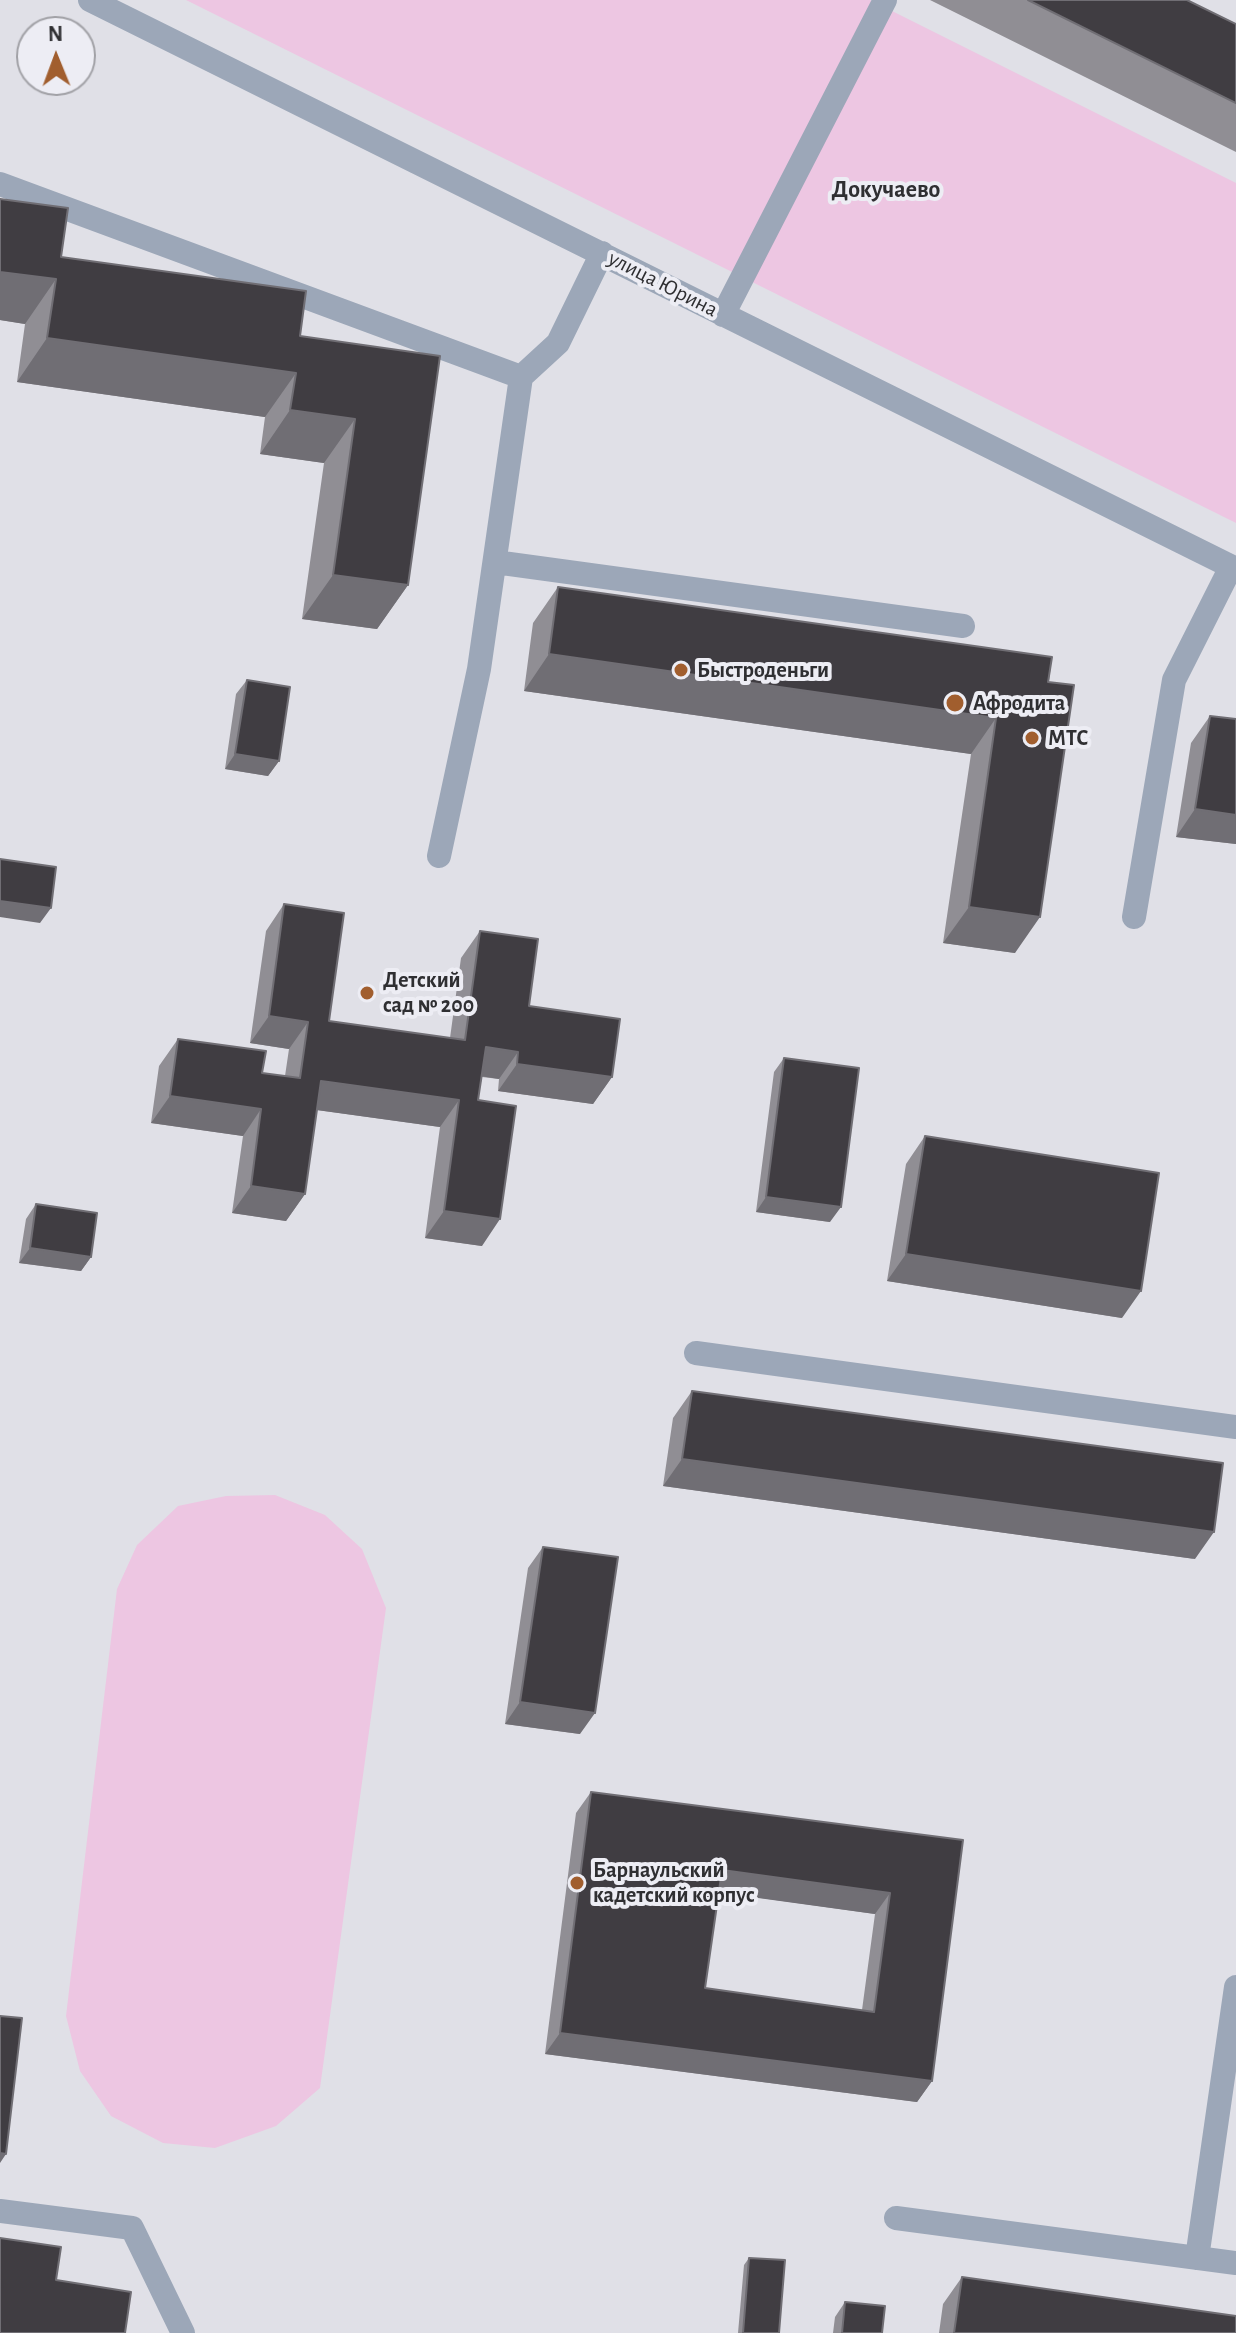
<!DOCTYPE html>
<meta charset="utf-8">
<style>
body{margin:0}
#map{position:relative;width:1236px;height:2333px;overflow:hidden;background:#e0e0e7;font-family:"Alegreya Sans",sans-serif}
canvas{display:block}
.north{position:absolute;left:16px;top:16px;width:80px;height:80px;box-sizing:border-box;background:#ededf4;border:2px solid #a1a1a6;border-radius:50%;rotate:359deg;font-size:22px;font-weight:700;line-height:32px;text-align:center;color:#2f2f32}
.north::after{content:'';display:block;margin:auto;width:28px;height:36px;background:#a15e2e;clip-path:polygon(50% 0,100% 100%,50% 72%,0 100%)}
</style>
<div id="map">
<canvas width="1236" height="2333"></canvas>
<div class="north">N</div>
</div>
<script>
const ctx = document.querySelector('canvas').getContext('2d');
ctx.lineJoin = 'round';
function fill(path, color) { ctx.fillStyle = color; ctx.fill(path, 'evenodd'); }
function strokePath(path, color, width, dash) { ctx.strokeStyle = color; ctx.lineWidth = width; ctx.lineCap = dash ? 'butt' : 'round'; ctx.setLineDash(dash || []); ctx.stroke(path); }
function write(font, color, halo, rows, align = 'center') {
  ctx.font = font + ' "Alegreya Sans",sans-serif'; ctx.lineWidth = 8; ctx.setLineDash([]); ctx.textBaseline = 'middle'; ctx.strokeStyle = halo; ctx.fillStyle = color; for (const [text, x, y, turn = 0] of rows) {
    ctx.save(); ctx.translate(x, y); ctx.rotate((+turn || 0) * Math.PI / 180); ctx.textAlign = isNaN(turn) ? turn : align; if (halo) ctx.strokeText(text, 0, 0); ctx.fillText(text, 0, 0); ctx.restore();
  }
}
fill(new Path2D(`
 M186,0H870L1236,183V523Z
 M275,1495L325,1515L362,1549L386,1608L320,2088L276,2126L215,2148L163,2143L111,2116L80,2071L66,2016L117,1589L137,1545L178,1506L226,1496Z`), '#edc6e2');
strokePath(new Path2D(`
 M90,0L1236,569
 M0,184L521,377
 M723,315L885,0
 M495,562L963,626
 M439,856L479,669L521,377L558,343L602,253
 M1134,917L1174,680L1231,567
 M696,1353L1236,1427
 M0,2211L132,2228L183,2333
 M896,2218L1236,2263
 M1197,2258L1236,1987`), '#9ca7b8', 24);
fill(new Path2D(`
 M930,0H1187L1236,24V152Z
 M0,199L61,257L300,336L440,356L408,585L377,629L302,619L324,463L260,454L265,417L17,382L25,324L0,320Z
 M558,587L1052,657L1015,953L943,943L971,754L524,691L533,623Z
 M247,680L279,761L268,776L225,769L236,694Z
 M1210,716L1236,844L1176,837L1191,743Z
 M284,904L329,1021L450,1038L461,958L480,931L529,1006L612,1077L593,1104L498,1091L499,1079L482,1077L478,1100L482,1246L425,1238L440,1127L317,1110L305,1194L286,1221L232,1213L243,1136L151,1123L159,1066L178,1039L262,1073L285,1076L289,1049L250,1043L266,931Z
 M784,1058L830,1222L756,1212L774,1072Z
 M925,1136L1122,1318L887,1281L906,1164Z
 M36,1204L91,1257L81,1271L19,1263L26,1219Z
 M692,1391L1195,1559L663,1486L673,1418Z
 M543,1547L580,1734L505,1724L528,1568Z
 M591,1792L963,1840L932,2081L917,2102L545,2054L576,1813ZM718,1892L875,1914L862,2010L705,1988Z
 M749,2258L779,2333H738L744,2265Z
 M962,2277L1236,2333H939L943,2304Z
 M845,2302L882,2333H833L835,2317Z`), '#908e94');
fill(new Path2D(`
 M0,272L56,279L25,324L0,320Z
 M47,338L296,373L265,417L17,382Z
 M290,410L355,419L324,463L260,454Z
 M333,575L408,585L377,629L302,619Z
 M549,654L996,718L971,754L524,691Z
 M235,754L279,761L268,776L225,769Z
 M1195,809L1236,815V844L1176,837Z
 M0,901L51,908L40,923L0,917Z
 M969,907L1040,917L1015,953L943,943Z
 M269,1016L308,1022L289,1049L250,1043Z
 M486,1047L518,1052L499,1079L467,1074Z
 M517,1064L612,1077L593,1104L498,1091Z
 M321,1081L459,1100L440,1127L302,1108Z
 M170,1096L261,1109L243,1136L151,1123Z
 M251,1186L305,1194L286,1221L232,1213Z
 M766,1197L841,1207L830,1222L756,1212Z
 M444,1211L500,1219L482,1246L425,1238Z
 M30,1248L91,1257L81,1271L19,1263Z
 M906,1254L1141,1291L1122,1318L887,1281Z
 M682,1459L1214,1532L1195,1559L663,1486Z
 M520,1702L595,1713L580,1734L505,1724Z
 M722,1870L890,1893L875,1914L707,1891Z
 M560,2033L932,2081L917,2102L545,2054Z
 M0,2153L6,2154L0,2163Z`), '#706e74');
const building = new Path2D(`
 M1028,0H1187L1236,24V103Z
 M0,199L68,208L61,257L306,291L300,336L440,356L408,585L333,575L355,419L290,410L296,373L47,338L56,279L0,272Z
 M558,587L1052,657L1048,682L1074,685L1040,917L969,907L996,718L549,654Z
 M247,680L290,687L279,761L235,754Z
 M1210,716L1236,719V815L1195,809Z
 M0,859L56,867L51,908L0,901Z
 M284,904L344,913L329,1021L465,1040L480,931L538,939L529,1006L620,1019L612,1077L517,1064L518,1052L486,1047L478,1100L516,1106L500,1219L444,1211L459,1100L321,1081L305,1194L251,1186L261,1109L170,1096L178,1039L266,1051L262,1073L300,1078L308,1022L269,1016Z
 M784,1058L859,1068L841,1207L766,1197Z
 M925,1136L1159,1173L1141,1291L906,1254Z
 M36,1204L97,1213L91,1257L30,1248Z
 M692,1391L1223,1463L1214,1532L682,1459Z
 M543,1547L618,1557L595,1713L520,1702Z
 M591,1792L963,1840L932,2081L560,2033ZM722,1870L890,1893L874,2012L705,1988Z
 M0,2016L22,2018L6,2154L0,2153Z
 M0,2238L61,2247L56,2280L131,2292L125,2333H0Z
 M749,2258L785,2260L779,2333H743Z
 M962,2277L1236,2316V2333H954Z
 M845,2302L885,2306L882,2333H842Z`);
fill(building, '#403d42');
strokePath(building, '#706e74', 2);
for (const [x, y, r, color] of [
 [681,670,8,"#a15e2e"],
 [955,703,10,"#a15e2e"],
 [1032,738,8,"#a15e2e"],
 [367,993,8,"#a15e2e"],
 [577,1883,8,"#a15e2e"]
]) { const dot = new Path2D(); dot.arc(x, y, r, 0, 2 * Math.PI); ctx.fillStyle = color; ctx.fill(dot); strokePath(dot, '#ededf4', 3); }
write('22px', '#2f2f32', '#ededf4', [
 ["улица Юрина",663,284,27]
]);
write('bold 22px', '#2f2f32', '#ededf4', [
 ["Быстроденьги",697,670],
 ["Афродита",973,703],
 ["МТС",1048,738],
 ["Детский",383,980],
 ["сад № 200",383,1005],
 ["Барнаульский",593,1870],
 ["кадетский корпус",593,1895]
], 'left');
write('bold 24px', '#2f2f32', '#ededf4', [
 ["Докучаево",886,190]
]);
</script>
